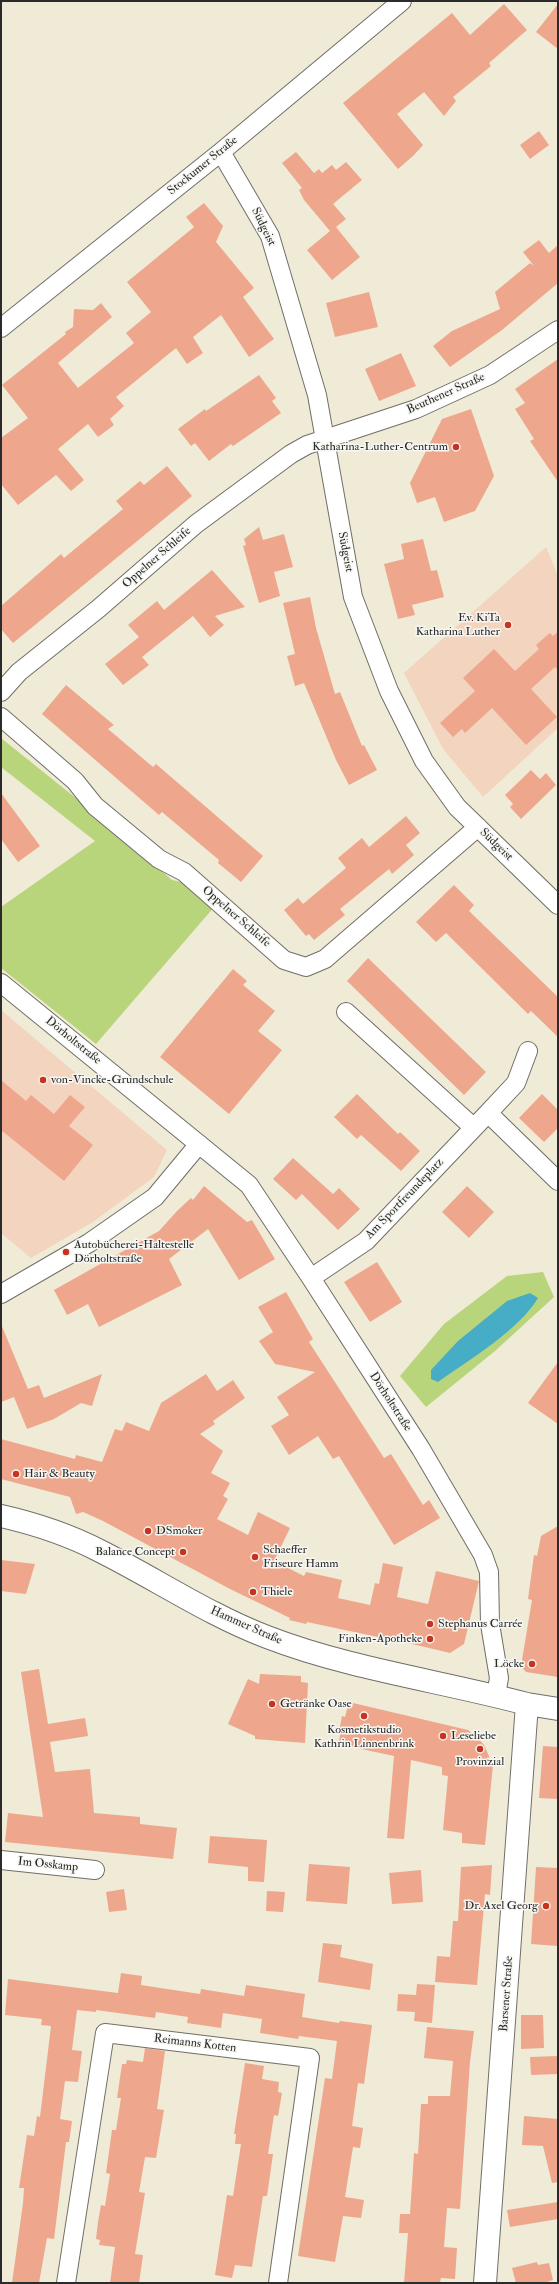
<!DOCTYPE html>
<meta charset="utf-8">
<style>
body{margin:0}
#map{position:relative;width:559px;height:2284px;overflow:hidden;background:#efebd7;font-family:"IM FELL Double Pica",serif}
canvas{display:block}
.frame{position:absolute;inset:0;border:2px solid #2b2b2b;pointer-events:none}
</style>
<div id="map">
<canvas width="559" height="2284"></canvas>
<div class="frame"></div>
</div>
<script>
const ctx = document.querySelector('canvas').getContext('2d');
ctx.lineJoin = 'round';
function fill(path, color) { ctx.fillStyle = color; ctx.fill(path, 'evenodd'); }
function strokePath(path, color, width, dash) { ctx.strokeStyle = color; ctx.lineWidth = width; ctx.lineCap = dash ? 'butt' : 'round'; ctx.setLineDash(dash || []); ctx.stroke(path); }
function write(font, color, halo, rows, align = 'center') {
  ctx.font = font + ' "IM FELL Double Pica",serif'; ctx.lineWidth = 3; ctx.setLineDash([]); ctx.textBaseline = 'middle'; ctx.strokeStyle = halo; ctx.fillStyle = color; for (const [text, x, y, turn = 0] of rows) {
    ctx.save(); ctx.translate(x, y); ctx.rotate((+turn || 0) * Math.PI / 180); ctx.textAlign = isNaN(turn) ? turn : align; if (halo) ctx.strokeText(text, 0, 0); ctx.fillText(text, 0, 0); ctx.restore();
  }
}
fill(new Path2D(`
 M546,547L558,576V728L483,797L443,749L404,673Z
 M1,1010L167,1150L154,1177L93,1222L31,1258L1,1233Z`), '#f3d4bf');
fill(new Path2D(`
 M1,738L87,807L172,880L186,883L215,906L96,1044L1,968V907L95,841L1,767Z
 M543,1272L554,1297L495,1351L426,1407L400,1376L444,1324L507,1276Z`), '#b9d57b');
fill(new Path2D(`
 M530,1293L538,1298C520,1329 469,1360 438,1382L431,1379V1370L458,1341L507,1301Z`), '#47adc6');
fill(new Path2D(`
 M504,4L527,30L489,63L491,66L453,97L456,101L444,116L424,92L397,114L423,145L414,155L398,169L343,103L452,13L470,35Z
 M558,4V49L536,32Z
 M539,131L549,145L530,159L520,145Z
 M296,152L314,173L319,169L322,173L332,165L336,170L346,162L362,180L333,204L346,219L336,227L360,257L332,280L307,250L330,231L304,200L299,190L302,188L282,163Z
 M204,203L223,226L216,242L254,288L243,297L274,339L249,357L221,315L193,337L203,353L187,364L176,348L116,397L124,406L110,419L114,425L98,437L88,424L58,449L84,480L71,491L56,475L18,505L1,484V438L28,418L2,385L66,334L65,332L73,327L74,309L93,310L101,303L112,317L58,363L78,388L134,343L126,333L151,312L127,282L194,227L186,217Z
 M539,240L549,253L558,245V283L502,330L450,367L433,346L452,331L500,309L495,292L530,263L534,266L523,252Z
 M369,292L378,327L335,337L326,303Z
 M401,353L416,386L379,401L365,369Z
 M558,359V482L530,441L534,439L515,409L525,403L515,389Z
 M259,375L276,398L272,401L281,413L233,446L231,444L209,461L195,443L191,446L178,429L205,409L206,411Z
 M471,409L494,476L475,511L444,522L435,497L417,503L410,483L442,419Z
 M167,466L192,496L13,643L1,629V606L61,554L64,558L123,509L116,501L140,481L144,485Z
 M259,527L263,540L284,534L293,567L274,572L280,596L259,603L243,546L246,545L244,539Z
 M423,539L431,571L437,570L444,597L412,605L415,615L398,619L384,564L404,559L401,544Z
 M212,570L245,607L215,616L224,625L210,637L193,616L142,657L149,665L123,685L105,664L139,637L128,625L157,601L164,610Z
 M310,597L316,628L335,694L340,692L362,746L364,745L377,770L349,785L336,760L304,683L295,686L287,656L295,654L283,603Z
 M558,632V670L555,667L531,689L557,717L526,745L492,708L465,733L462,729L453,737L440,723L475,691L463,678L494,649L515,671L539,649L536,645L550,633L553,636Z
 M66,685L114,725L108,729L153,767L156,764L263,856L241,882L218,863L219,860L162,812L159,815L42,714Z
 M531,770L540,779L546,773L556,785L521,819L510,807L513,804L505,795Z
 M1,793L40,846L18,862L1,839Z
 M406,816L420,833L406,845L414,855L392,874L389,869L340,909L345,915L314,940L309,934L306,936L284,910L298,898L303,904L346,868L338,858L362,838L369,847Z
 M454,885L474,905L469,911L558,997V1037L531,1011L528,1014L446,933L436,942L416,922Z
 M368,958L486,1072L464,1095L347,981Z
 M233,969L247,981L243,985L275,1011L258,1031L282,1050L229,1114L160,1057Z
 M1,1080L26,1101L31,1095L54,1114L70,1095L85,1107L69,1126L93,1145L64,1181L1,1130Z
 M357,1094L398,1134L400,1132L420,1151L401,1171L361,1135L357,1139L334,1117Z
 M542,1094L558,1110V1128L544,1142L519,1118Z
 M293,1158L333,1194L339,1188L360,1209L338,1230L302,1194L296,1200L273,1179Z
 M204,1186L247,1222L252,1220L275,1259L239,1280L208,1229L169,1259L182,1285L99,1327L88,1304L67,1315L54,1290L159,1231L177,1211L191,1198L193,1200Z
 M467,1186L494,1212L469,1238L442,1212Z
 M377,1262L402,1302L370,1322L344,1282Z
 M286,1292L313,1339L309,1342L384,1458L391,1454L423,1505L429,1500L440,1518L394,1545L339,1456L333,1459L318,1436L289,1455L271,1426L289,1415L277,1397L315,1372L275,1364L259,1341L273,1332L258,1307Z
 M1,1324L28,1389L39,1385L44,1398L102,1374L92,1406L81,1403L54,1419L27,1429L14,1397L1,1402Z
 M558,1362V1424L528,1403Z
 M206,1374L217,1391L233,1380L245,1398L213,1421L215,1424L200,1434L223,1451L211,1473L230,1483L223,1496L228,1499L217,1519L248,1535L258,1512L290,1528L274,1561L304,1576L306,1572L342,1580L338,1598L370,1605L375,1583L379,1584L383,1563L403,1567L397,1597L428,1604L436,1571L479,1581L464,1644L450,1653L387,1638V1639L307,1622L306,1624L289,1620L290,1618L230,1589L103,1521L83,1512L76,1514L70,1497L1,1479V1439L75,1459L76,1455L102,1462L115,1429L122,1431L126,1422L149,1431L161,1403Z
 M558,1526V1677L526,1672L521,1666L532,1600L528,1599L534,1555L537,1556L541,1536Z
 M1,1560L35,1564L26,1594L1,1591Z
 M39,1669L48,1724L85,1718L88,1736L50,1742L55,1772L90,1769L94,1813L140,1817V1824L177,1828L173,1859L5,1842L8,1813L43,1817L21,1672Z
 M260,1674L301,1676V1682L308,1683L305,1743L255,1739V1736L228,1724L248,1679L259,1684Z
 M353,1703L468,1730L477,1737L484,1745L493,1765L485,1845L462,1843V1833L443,1830L448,1776L442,1775V1767L411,1760L404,1839L387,1838L394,1756L338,1744L341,1732H339L342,1716L345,1717L348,1706L352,1707Z
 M543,1746L558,1747V1799L539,1798Z
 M210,1836L267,1840L264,1882L248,1881V1867L208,1863Z
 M309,1864L350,1867L347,1904L306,1901Z
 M492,1865L490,1895L485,1894L477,1985L435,1982L437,1956L450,1957L453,1921H458L461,1867Z
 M536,1867L558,1868V1946L531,1944Z
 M421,1870L423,1902L392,1904L389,1873Z
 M124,1889L127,1910L109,1912L106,1892Z
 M267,1891L285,1892L283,1912L266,1911Z
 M323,1943L342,1945L340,1957L373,1964L370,1990L318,1982Z
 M121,1973L142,1976L141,1985L200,1994L201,1989L244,1996L246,1985L305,1994L302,2017L339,2023L340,2021L372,2025L364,2084L358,2083L352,2126L363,2128L360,2148L353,2147L345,2197L364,2200L361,2218L343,2216L335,2262L298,2256L325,2078L332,2079L337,2041L299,2036L298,2039L260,2033L262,2019L223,2013L221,2028L187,2023L188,2017L156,2012L155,2018L96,2010V2012L77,2010L72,2050L82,2051L78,2082L65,2081L60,2119L72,2121L69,2142H66L54,2239L47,2238L39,2283H12L23,2203L24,2188H19L27,2135L34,2136L37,2116L40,2117L51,2026L41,2025L42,2019L5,2015L8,1979L118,1993Z
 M417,1984L435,1985L432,2023L414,2021L415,2012L397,2011L398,1994L416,1995Z
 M521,2015H543L544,2048L521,2049Z
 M427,2027L474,2031L470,2062L460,2209L447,2208L444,2247L457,2248L455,2279L441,2278L440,2283H404L408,2233H399L400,2214H410L414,2153L418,2154L421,2104H428V2096H450L453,2061L424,2058Z
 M145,2048L165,2051L157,2109L164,2110L156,2158L145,2157L139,2192L145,2193L135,2254L143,2255L139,2283H110L115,2247L99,2245L100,2240L96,2239L98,2222L101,2205L105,2206L110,2174L106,2173L112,2130H116L121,2098H117L122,2064H126L127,2060L143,2062Z
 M558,2056V2074L531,2075L530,2057Z
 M245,2063L264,2066L262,2079L279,2082L278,2092L282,2093L278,2116L274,2115L268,2154H273L267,2196H263L252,2267L235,2265L232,2278L215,2275L227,2195L233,2196L241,2144H235L236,2134H234Z
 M524,2116L558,2119V2182L552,2183L543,2146L522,2145Z
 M558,2202V2219L510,2227L507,2210Z
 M537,2262L538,2265L549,2263L553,2280L544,2283H516L512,2268Z`), '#eea78d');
const street = new Path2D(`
 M221,152L270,236L317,395L353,597L389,691L424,761L457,807L558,905
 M1,328L221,152L402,1
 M1,692L19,672L98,609L196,524L291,454L307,445L416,409L490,375L558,330
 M1,717L75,781L95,806L159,859L184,872L284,960L306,967L325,959L478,827
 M1,983L249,1185L311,1278L421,1449L483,1555L489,1572L490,1624L499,1678L496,1695
 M346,1012L473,1127
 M488,1113L558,1181
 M311,1278L366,1241L488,1113L516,1083L528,1051
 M1,1294L89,1243L155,1197L199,1144
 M1,1860L95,1870
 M66,2283L105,2033L310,2058L278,2283`);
const secondary = new Path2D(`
 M1,1516C36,1524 69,1535 100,1551C156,1579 209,1615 267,1637C350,1669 441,1681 527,1704L558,1709
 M485,2283L527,1704`);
strokePath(street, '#706e67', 20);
strokePath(secondary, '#706e67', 24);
strokePath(street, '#fff', 18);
strokePath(secondary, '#fff', 22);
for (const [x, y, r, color] of [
 [456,447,4,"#c8321e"],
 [508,625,4,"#c8321e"],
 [43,1080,4,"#c8321e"],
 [66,1252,4,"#c8321e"],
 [16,1474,4,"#c8321e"],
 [148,1531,4,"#c8321e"],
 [183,1552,4,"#c8321e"],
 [255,1557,4,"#c8321e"],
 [253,1592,4,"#c8321e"],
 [430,1624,4,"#c8321e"],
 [430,1639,4,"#c8321e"],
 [532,1664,4,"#c8321e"],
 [272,1704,4,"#c8321e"],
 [364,1716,4,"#c8321e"],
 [443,1736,4,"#c8321e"],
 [480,1749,4,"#c8321e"],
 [546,1906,4,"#c8321e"]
]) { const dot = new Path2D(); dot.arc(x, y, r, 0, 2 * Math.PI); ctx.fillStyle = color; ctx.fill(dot); strokePath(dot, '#f6f6f2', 1.5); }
write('12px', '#2b2b2b', '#f6f6f2', [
 ["Stockumer Straße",203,166,-39],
 ["Südgeist",263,227,64],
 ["Beuthener Straße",446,394,-24],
 ["Südgeist",345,552,79],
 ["Oppelner Schleife",157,558,-41],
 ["Südgeist",496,845,44],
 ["Oppelner Schleife",236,917,41],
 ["Dörholtstraße",73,1041,39],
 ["Am Sportfreundeplatz",405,1199,-46],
 ["Dörholtstraße",390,1402,57],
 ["Hammer Straße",246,1626,24],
 ["Im Osskamp",48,1865,6],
 ["Barsener Straße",507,1994,-86],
 ["Reimanns Kotten",195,2044,7]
]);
write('12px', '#2b2b2b', '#f6f6f2', [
 ["Katharina-Luther-Centrum",448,447,"right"],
 ["Ev. KiTa",500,618,"right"],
 ["Katharina Luther",500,632,"right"],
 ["von-Vincke-Grundschule",51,1080],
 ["Autobücherei-Haltestelle",74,1245],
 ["Dörholtstraße",74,1259],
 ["Hair & Beauty",24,1474],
 ["DSmoker",156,1531],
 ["Schaeffer",263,1550],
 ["Friseure Hamm",263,1564],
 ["Balance Concept",175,1552,"right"],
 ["Thiele",261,1592],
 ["Stephanus Carrée",438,1624],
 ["Finken-Apotheke",422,1639,"right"],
 ["Löcke",524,1664,"right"],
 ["Getränke Oase",280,1704],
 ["Kosmetikstudio",364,1730,"center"],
 ["Kathrin Linnenbrink",364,1744,"center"],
 ["Leseliebe",451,1736],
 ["Provinzial",480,1762,"center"],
 ["Dr. Axel Georg",538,1906,"right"]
], 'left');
</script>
